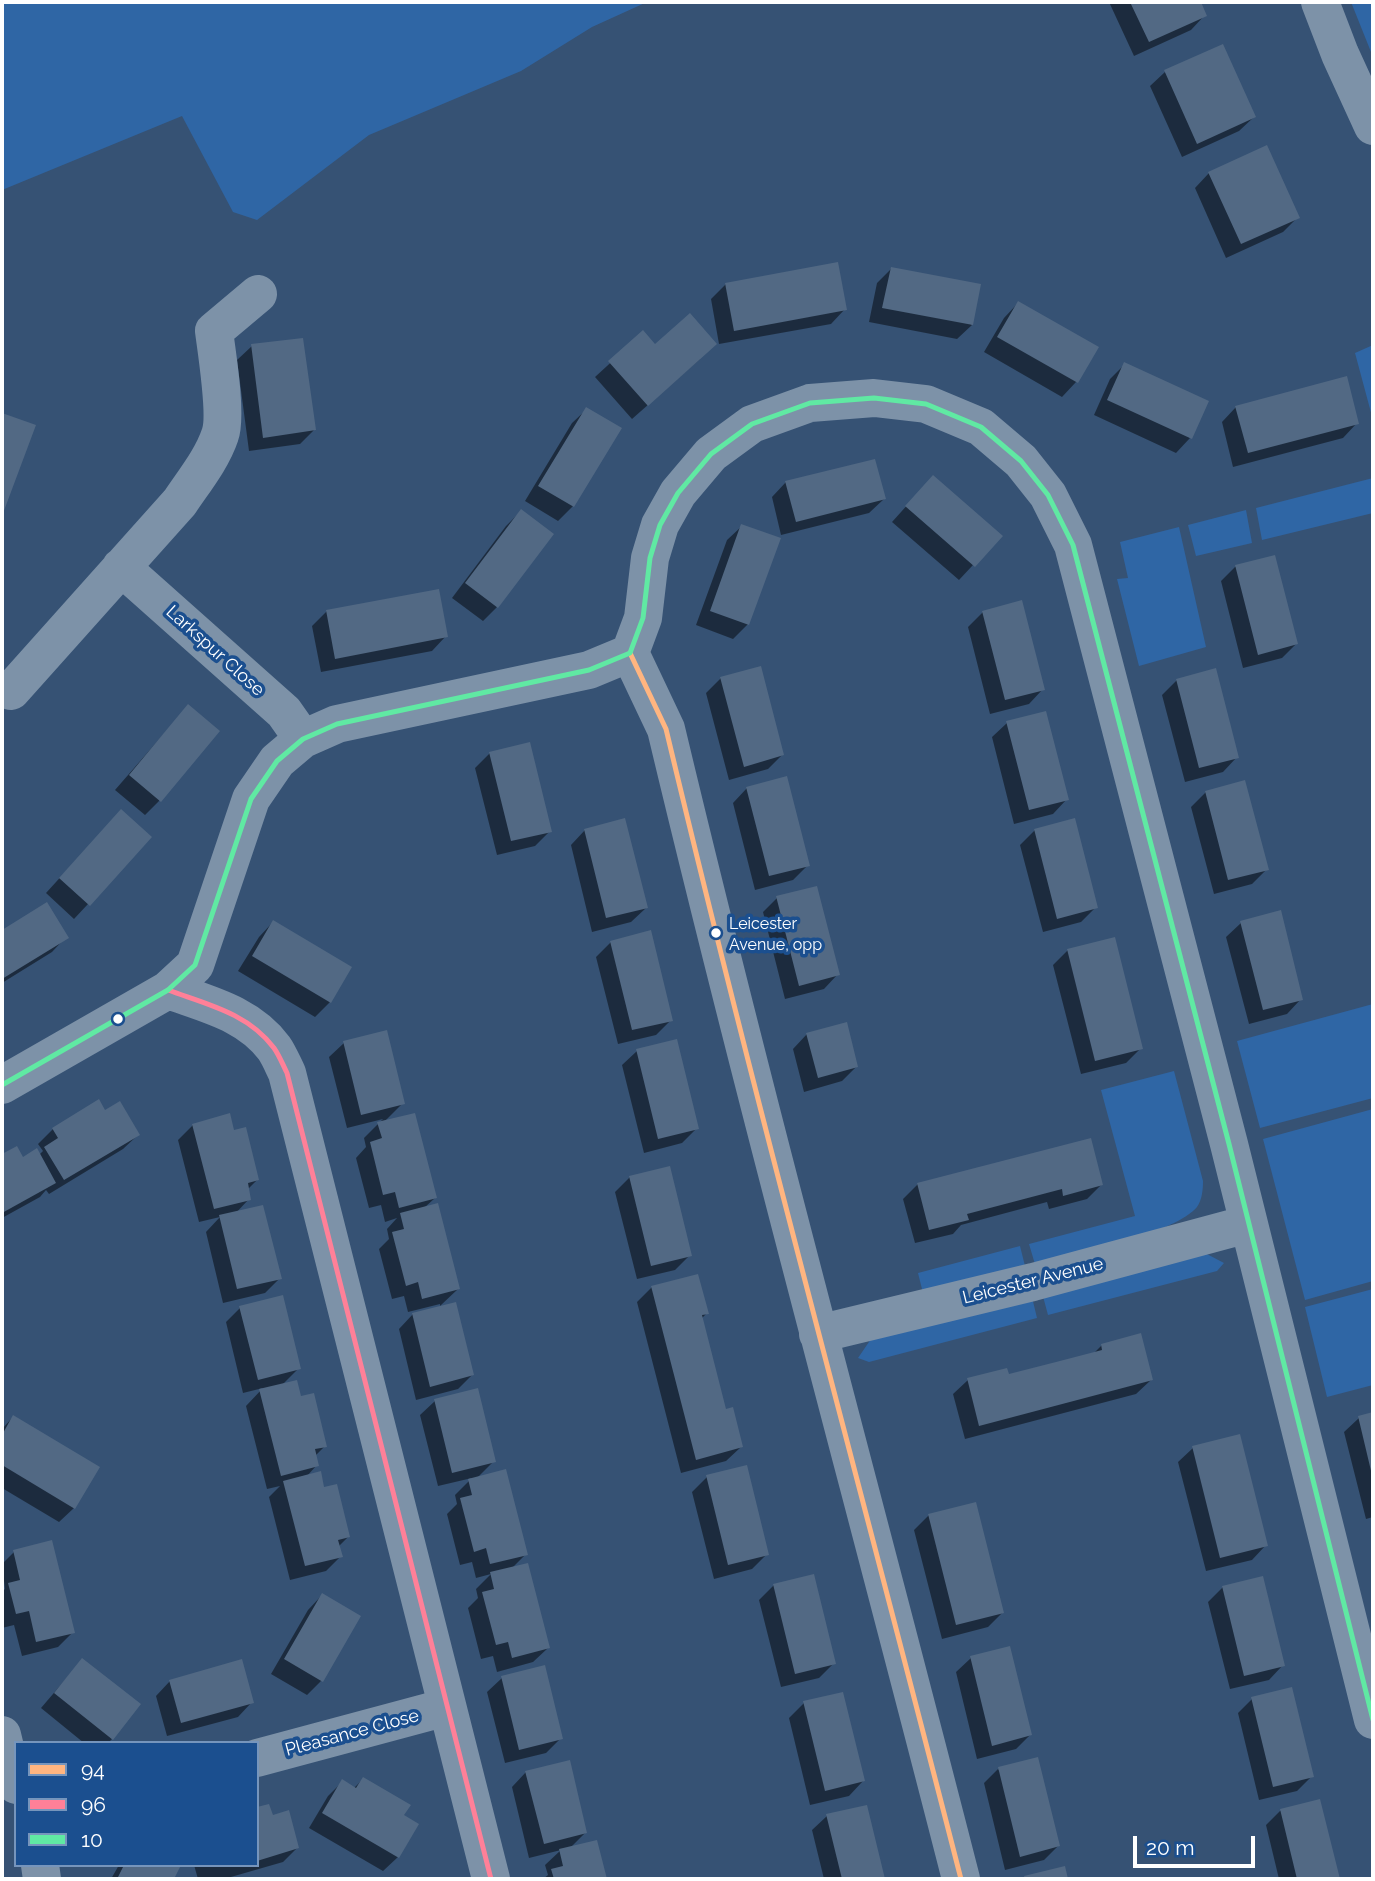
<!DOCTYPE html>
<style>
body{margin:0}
#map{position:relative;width:1375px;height:1881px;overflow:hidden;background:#365274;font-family:Raleway,sans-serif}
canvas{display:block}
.frame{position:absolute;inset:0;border:4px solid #fff;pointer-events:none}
.legend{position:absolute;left:14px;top:1741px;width:245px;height:126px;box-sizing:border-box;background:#1b4f8f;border:2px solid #7695bc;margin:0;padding:9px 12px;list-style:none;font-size:21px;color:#fff}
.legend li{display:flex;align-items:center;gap:14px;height:35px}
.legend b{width:35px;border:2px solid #7695bc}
.scale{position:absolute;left:1133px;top:1836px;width:122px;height:32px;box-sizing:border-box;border:4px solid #fff;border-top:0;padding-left:9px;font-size:21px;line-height:24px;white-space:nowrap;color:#fff;-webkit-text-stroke:5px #1b4f8f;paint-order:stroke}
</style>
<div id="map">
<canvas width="1375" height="1881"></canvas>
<div class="frame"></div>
<ul class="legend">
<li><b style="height:9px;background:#ffb580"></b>94</li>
<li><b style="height:9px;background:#ff8098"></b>96</li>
<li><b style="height:9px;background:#60e9a3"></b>10</li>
</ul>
<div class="scale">20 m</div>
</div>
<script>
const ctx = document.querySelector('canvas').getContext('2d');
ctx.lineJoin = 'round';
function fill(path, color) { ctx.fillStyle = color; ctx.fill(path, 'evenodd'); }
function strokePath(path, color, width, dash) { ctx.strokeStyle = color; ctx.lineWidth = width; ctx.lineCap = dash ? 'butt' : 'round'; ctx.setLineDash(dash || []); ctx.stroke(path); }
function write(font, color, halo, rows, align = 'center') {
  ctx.font = font + ' Raleway,sans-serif'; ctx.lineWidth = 7; ctx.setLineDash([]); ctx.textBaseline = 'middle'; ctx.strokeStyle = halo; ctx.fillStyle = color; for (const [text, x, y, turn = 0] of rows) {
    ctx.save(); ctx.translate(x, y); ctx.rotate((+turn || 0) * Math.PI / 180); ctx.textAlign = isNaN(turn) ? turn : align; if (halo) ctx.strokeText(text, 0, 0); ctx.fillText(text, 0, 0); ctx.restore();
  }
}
fill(new Path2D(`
 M2,2H647L592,27L521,71L369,135L257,220L233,212L182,116L2,190Z
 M1351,2H1373V57Z
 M1373,345V420L1355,353Z
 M1373,478V513L1262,540L1256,508Z
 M1246,510L1252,543L1196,556L1188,525Z
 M1179,527L1206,647L1139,666L1117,579L1128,578L1120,542Z
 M1373,1004V1098L1260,1128L1237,1041Z
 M1174,1071L1203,1181C1203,1190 1202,1200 1197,1207C1178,1231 1070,1260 1037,1271L1029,1244L1135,1216L1101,1090Z
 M1373,1109V1281L1305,1300L1263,1139Z
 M1020,1246L1027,1274L925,1301L918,1273Z
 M1203,1252L1224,1263L1217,1271L1048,1315L1041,1289Z
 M1373,1289V1385L1327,1397L1305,1307Z
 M1031,1293L1037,1318L869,1362L858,1358L871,1339Z`), '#2f66a5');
fill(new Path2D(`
 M1109,2H1199L1205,15L1191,30L1134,56Z
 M1222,46L1254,117L1239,131L1182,157L1150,86L1165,72Z
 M1209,173L1298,217L1283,232L1226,258L1195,188Z
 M891,269L972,325L957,339L869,322L877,283Z
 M726,284L845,309L831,324L719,344L711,299Z
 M1018,303L1096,348L1076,382L1062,397L984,352L1004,318Z
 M643,333L655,346L700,359L632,419L595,377Z
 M252,346L314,430L300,444L249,451L237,360Z
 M1125,364L1190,438L1176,453L1094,415L1110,379Z
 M1236,407L1357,423L1343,438L1233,467L1222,422Z
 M587,409L620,429L573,506L558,521L525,501L572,423Z
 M786,482L884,499L869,513L781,535L772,497Z
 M919,492L1000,536L959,580L892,522Z
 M521,511L497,607L483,621L452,598L506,526Z
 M742,526L748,624L733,639L696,625L727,540Z
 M1274,557L1296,644L1282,658L1243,668L1221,581L1235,567Z
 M327,611L446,636L432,651L321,672L312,626Z
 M983,612L1043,689L1029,704L990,714L968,627Z
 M721,678L782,755L768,769L729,780L706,693Z
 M1177,680L1237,757L1223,772L1185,782L1162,695Z
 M188,706L159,801L145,815L115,790Z
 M1007,723L1067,799L1053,814L1014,824L992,737Z
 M490,753L550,831L535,846L497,855L475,768Z
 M747,788L808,865L793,880L755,890L733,803Z
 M1206,792L1267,869L1252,884L1214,894L1191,807Z
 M107,826L88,904L74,919L46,893Z
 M585,830L646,908L631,922L592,932L571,845Z
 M1035,830L1096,907L1081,922L1043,932L1020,845Z
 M777,898L838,974L824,989L785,999L763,912Z
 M46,905L66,937L52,952L2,983V932Z
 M273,922L330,1002L315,1017L238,971L259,937Z
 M1241,923L1301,999L1287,1014L1249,1024L1226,937Z
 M611,942L671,1020L656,1035L618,1044L596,957Z
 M1068,950L1141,1048L1126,1063L1081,1074L1053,965Z
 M807,1034L856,1067L842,1081L804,1092L793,1049Z
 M344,1043L403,1103L384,1122L435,1198L424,1208L458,1289L440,1306V1304L408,1312L404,1296L392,1299L379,1249L389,1239L387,1229L397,1218L385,1222L381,1205L369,1208L356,1158L366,1147L364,1138L383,1119L347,1128L329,1057Z
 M637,1051L697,1128L682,1143L644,1153L622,1065Z
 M105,1112L138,1135L123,1149L49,1194L46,1190L40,1197L2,1218V1156L16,1148L22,1159L39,1155L43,1151L38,1144L53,1129Z
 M193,1125L232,1132L257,1180L247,1190L249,1199L235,1214L280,1278L265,1293L223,1303L206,1232L220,1217L199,1222L178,1140Z
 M630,1177L690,1255L675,1270L637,1279L615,1192Z
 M918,1184L1101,1185L1087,1199L1049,1209L1047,1202L961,1225L953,1234L915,1243L903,1199Z
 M652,1287L707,1313L701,1319L725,1411L741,1447L726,1461L681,1473L637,1302Z
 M240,1308L299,1368L282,1385L300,1398L325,1446L315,1456L317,1465L307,1476L323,1489L348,1537L338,1547L341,1556L326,1571L290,1580L269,1497L280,1486L267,1489L246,1406L263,1388L243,1393L226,1322Z
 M413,1314L472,1375L458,1389L416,1400L399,1329Z
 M1102,1345L1151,1380L1136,1394L965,1439L953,1394L968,1380L1007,1376L1093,1354Z
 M435,1401L494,1461L477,1478L526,1554L511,1569L548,1648L533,1662L497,1672L493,1656L481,1659L468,1608L478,1598L476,1589L491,1574L476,1578L472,1562L460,1565L447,1514L457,1504L455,1495L472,1478L438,1486L420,1415Z
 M1373,1414V1517L1366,1519L1344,1432L1359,1418Z
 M13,1417L74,1508L59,1522L2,1488V1429Z
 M1193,1448L1266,1545L1252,1560L1206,1571L1178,1462Z
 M707,1477L767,1554L752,1569L714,1579L692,1492Z
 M929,1515L1002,1613L988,1627L942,1639L914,1530Z
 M14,1552L73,1632L58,1647L22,1656L14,1625L2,1628V1592L5,1589L2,1564Z
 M774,1585L834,1663L819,1678L781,1687L759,1600Z
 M1223,1587L1283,1665L1269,1680L1230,1689L1208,1602Z
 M322,1595L321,1681L307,1695L271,1674L308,1610Z
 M971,1658L1030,1735L1016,1749L977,1759L956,1672Z
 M82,1660L112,1739L108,1743H84L41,1708Z
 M502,1678L561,1738L546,1753L505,1763L487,1692Z
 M170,1681L252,1702L238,1717L167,1736L156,1696Z
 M1252,1699L1312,1776L1297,1791L1259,1800L1238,1713Z
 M804,1703L863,1781L849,1796L810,1805L789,1718Z
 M998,1769L1058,1846L1044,1860L1005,1870L984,1783Z
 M526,1772L585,1833L570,1848L596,1842L606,1879H543L548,1875L545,1865L561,1850L529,1858L512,1787Z
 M363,1779L402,1816L398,1857L383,1871L309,1828L328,1796L342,1782L354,1788Z
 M1319,1802L1338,1879H1279L1266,1825L1280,1811Z
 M865,1807L883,1879H824L812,1830L827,1816Z
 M257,1809L272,1818L297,1848L283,1862L224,1879H198L194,1865H257Z
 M119,1865H179L173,1879H111Z`), '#0007');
fill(new Path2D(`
 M1130,2H1201L1207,16L1149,42Z
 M1223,44L1256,117L1197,144L1164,70Z
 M1267,145L1300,218L1241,244L1208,172Z
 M838,262L847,310L734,331L725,283Z
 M891,267L981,284L973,325L882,308Z
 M1018,301L1099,347L1078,383L997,337Z
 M690,313L717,344L648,406L608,361L643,330L655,344Z
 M303,338L316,430L263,438L251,344Z
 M1124,362L1209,401L1192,439L1107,400Z
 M1347,376L1359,424L1248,453L1235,406Z
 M586,407L622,428L574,507L538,486Z
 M2,413L36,425L2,516Z
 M875,459L886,499L796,522L785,481Z
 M933,475L1003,536L975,567L905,506Z
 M521,509L554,534L498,608L465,583Z
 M741,524L781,538L749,625L710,611Z
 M1275,555L1298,644L1258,655L1235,565Z
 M439,589L448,637L335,659L326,610Z
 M1022,600L1045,690L1005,700L982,611Z
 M761,666L784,755L744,767L720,677Z
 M1216,668L1239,758L1199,768L1176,679Z
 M188,704L220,731L161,802L129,775Z
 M1046,711L1069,800L1029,810L1006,721Z
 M530,742L552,832L511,841L489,752Z
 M787,776L810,866L769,876L746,787Z
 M1245,780L1269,870L1228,880L1205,791Z
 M121,809L152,837L90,906L59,878Z
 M625,818L648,908L606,918L584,829Z
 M1075,818L1098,908L1057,919L1034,829Z
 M817,886L840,975L799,986L776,896Z
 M47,902L69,938L2,979V930Z
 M1281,910L1303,1000L1263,1010L1240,921Z
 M273,920L352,967L331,1003L252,956Z
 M651,930L673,1021L632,1030L610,941Z
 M1115,937L1143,1049L1095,1061L1067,949Z
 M847,1022L858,1067L818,1078L806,1033Z
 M387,1030L405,1104L361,1115L343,1041Z
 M677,1039L699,1129L658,1139L636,1049Z
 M99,1099L105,1110L120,1101L140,1135L64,1180L44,1147L58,1138L52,1128Z
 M230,1113L234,1130L246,1127L259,1180L248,1183L251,1200L214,1209L192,1124Z
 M415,1113L437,1198L399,1208L395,1192L383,1195L370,1142L382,1138L377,1122Z
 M1091,1138L1103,1185L1063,1196L1062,1189L967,1214L969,1220L929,1230L917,1183Z
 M17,1146L23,1157L37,1148L56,1183L2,1213V1154Z
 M670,1166L692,1256L651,1266L629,1176Z
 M438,1203L460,1289L422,1299L418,1282L406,1286L392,1232L404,1229L400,1213Z
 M263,1205L282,1279L237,1289L219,1215Z
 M698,1274L709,1314L702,1315L726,1409L733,1407L743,1447L696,1460L651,1286Z
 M283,1295L301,1369L258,1380L239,1306Z
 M456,1302L474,1375L430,1387L412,1313Z
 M1141,1333L1153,1380L979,1426L967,1378L1007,1368L1009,1374L1056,1362L1102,1350L1101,1344Z
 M297,1380L301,1396L314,1393L327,1447L315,1449L319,1466L281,1476L259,1389Z
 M478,1388L496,1462L452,1473L434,1399Z
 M1373,1412V1475H1372L1358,1416Z
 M13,1415L100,1467L75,1509L2,1465V1435Z
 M1240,1434L1268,1546L1220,1558L1192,1446Z
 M747,1465L769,1555L728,1565L706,1475Z
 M506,1469L528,1555L490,1564L486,1548L474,1552L460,1498L472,1495L468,1479Z
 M321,1471L324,1487L337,1484L350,1537L338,1540L343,1557L305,1566L283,1481Z
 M976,1502L1004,1613L956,1625L928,1514Z
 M52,1540L75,1633L36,1642L29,1611L16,1614L8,1583L20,1580L13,1550Z
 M528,1563L550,1648L512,1658L508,1642L496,1645L482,1592L494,1589L490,1572Z
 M814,1574L836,1664L795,1674L773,1584Z
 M1263,1576L1285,1666L1244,1676L1222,1586Z
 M322,1593L361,1616L323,1682L284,1659Z
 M1010,1646L1032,1735L992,1746L970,1656Z
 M82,1658L141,1704L113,1740L54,1693Z
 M242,1659L254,1703L181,1723L169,1680Z
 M545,1665L563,1739L519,1750L501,1676Z
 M1292,1687L1314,1777L1273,1787L1251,1697Z
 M843,1692L865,1781L825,1791L803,1701Z
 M1038,1757L1060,1846L1020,1857L998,1767Z
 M570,1760L587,1833L544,1844L525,1771Z
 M363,1777L411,1805L404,1815L419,1824L399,1858L322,1813L342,1779L356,1788Z
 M1320,1799L1340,1879H1297L1280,1809Z
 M269,1804L273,1815L289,1810L299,1848L257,1861V1807Z
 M867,1805L885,1879H842L826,1814Z
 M597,1840L607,1879H554L551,1869L563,1866L559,1849Z
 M124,1865H181L174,1879H117Z
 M1065,1866L1068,1879H1025L1024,1876Z`), '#526984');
strokePath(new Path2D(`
 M1320,2L1340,54L1373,126
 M121,567L284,712L303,739
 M630,653L666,729C758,1114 863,1496 961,1879
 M11,691L180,502C194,481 212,459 220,435C227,416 217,354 214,331L258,294
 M168,990C206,1004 248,1013 274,1048C279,1055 283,1065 287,1073L491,1879
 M2,1085L168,990L195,965L251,799L277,761L303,739L337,724L589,670L630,653L643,618L650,558L660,525L678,493L711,454L752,424L810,403L874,398L926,404L981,427L1021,461L1048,495L1073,545L1229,1144L1373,1720
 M818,1334L1033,1282L1248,1224
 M2,1735L13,1781L16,1785
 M257,1758L447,1707
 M40,1865L42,1879`), '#7d92a8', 38);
strokePath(new Path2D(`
 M630,653L666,729C758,1114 863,1496 961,1879`), '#ffb580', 5);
strokePath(new Path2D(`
 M168,990C206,1004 248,1013 274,1048C279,1055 283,1065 287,1073L491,1879`), '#ff8098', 5);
strokePath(new Path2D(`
 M2,1085L168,990L195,965L251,799L277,761L303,739L337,724L589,670L630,653L643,618L650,558L660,525L678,493L711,454L752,424L810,403L874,398L926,404L981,427L1021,461L1048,495L1073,545L1229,1144L1373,1720`), '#60e9a3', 5);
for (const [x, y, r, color] of [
 [716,933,6,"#fff"],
 [118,1019,6,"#fff"]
]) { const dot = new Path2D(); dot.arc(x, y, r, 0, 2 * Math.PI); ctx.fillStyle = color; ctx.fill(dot); strokePath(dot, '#1b4f8f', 2.5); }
write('16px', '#fff', '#1b4f8f', [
 ["Leicester",729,924],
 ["Avenue, opp",729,945]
], 'left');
write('18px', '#fff', '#1b4f8f', [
 ["Larkspur Close",215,651,42],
 ["Leicester Avenue",1033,1281,-14],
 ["Pleasance Close",352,1733,-15]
]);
</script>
